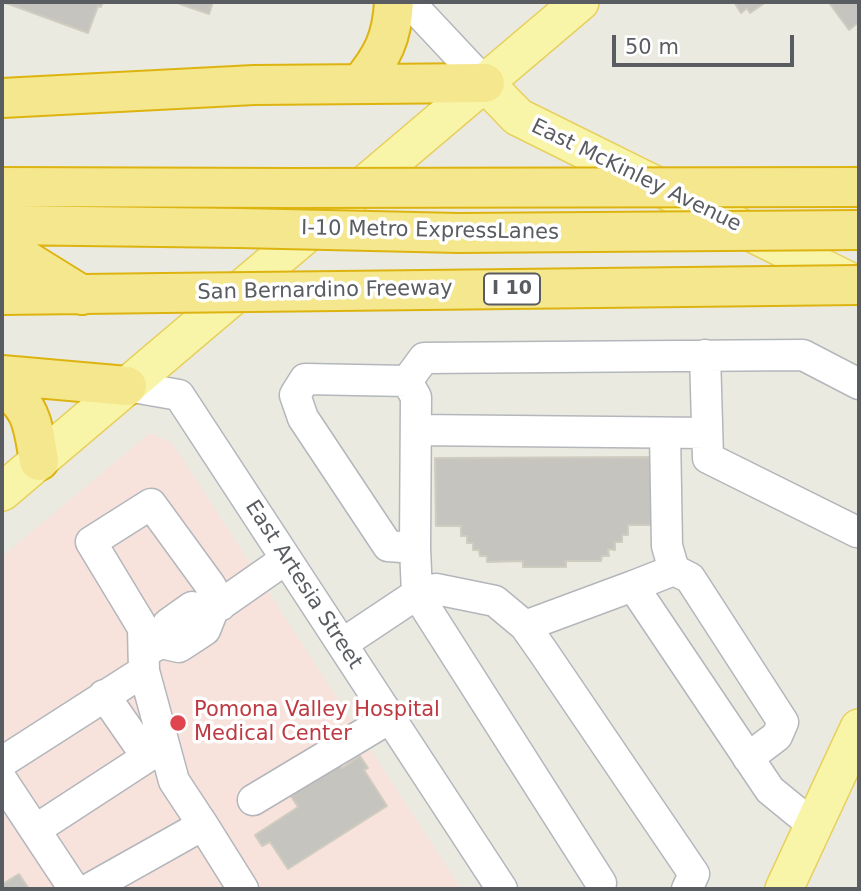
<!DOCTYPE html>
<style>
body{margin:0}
#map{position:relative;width:861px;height:891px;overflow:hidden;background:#ebeae1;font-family:"DejaVu Sans",sans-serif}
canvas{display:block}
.frame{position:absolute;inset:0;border:4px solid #595c61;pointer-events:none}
.scale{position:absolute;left:612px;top:35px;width:182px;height:32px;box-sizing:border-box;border:4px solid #595c61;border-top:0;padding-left:9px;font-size:21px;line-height:24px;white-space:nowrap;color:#595c61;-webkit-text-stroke:5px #fff;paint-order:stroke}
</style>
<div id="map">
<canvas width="861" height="891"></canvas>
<div class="frame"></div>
<div class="scale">50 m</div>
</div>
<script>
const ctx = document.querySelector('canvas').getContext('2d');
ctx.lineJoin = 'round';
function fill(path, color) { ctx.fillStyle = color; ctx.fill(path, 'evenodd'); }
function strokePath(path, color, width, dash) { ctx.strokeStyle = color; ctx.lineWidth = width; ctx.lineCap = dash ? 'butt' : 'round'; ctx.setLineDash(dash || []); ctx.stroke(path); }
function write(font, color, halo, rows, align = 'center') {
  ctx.font = font + ' "DejaVu Sans",sans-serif'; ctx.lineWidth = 7; ctx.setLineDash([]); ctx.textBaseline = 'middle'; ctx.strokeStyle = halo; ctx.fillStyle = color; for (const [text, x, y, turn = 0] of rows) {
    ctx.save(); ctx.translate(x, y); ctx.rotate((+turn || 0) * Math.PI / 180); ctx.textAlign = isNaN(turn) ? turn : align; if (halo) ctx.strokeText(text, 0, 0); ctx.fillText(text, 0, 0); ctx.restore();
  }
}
fill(new Path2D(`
 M150,433L172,443L461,889H2V557Z`), '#f8e2dc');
const building = new Path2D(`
 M3,2H103L101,7L98,6L88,33Z
 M180,2H213L209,14L180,4Z
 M734,2H766L750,13L747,8L741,13Z
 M834,2H859V22L849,30L830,4Z
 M653,457V525H628V535H622V542H615V550L608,549L609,556H602L601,561H566V567H523V561L487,562V556H480L479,550H473V543H467V536H461V526H436L435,458Z
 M360,756L368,768L364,770L387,806L288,869L270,842L262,846L255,835L298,807L291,796L340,765L342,768Z
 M19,874L29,889H2V879L4,883Z`);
fill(building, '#c6c4be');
strokePath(building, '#cfccc0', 2);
const minor = new Path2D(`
 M409,2L485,83
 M705,355L708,458L857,532
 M407,381L424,358L803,355L859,384
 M127,386L179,395L502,889
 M416,430L707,433
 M665,433L667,546L674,570
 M415,548L388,546L303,418L295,395L305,379L407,381L416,397L415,548L417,594L601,883
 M633,586L674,570L690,578L783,722L777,736L748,758
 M525,626L633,586L770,790L814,826
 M161,643L168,624L192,607L213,610
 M342,644L417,594L436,589L495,601L525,626L544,653L694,874L687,889
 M144,652L161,643L179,647L205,630L213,610L286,559
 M2,762L144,671
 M2,780L74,889
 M253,800L390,718
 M203,825L174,781L144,671L143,628L91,542L151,504L210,585L221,605
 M35,830L147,757L104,695
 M89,889L203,825L243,889`);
const major = new Path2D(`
 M485,83L518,117L859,286
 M2,492L580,2
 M784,889L859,728`);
const highway = new Path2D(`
 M360,84C383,56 392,38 394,2
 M2,98L254,85L485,83
 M2,187L293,188
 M2,225L239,228
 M2,259H24L82,295
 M2,295L164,293
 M2,375L127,386
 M2,386C33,407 33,426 39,461`);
strokePath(minor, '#b3b6bb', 33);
strokePath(major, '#e7d05e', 40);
strokePath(highway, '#ddb40f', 42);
strokePath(minor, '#fff', 30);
strokePath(major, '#f9f5a8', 37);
strokePath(highway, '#f5e78e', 38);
const highwayBridge = new Path2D(`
 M293,188L859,187
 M239,228L459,233L859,230
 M164,293L859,285`);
strokePath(highwayBridge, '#ddb40f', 42, []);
strokePath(highwayBridge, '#f5e78e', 38);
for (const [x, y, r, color] of [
 [178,723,9,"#e0444e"]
]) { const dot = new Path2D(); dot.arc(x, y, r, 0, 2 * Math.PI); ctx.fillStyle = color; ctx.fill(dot); strokePath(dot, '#fff', 2.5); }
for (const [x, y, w] of [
 [512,289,56]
]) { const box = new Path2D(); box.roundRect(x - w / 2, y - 15.5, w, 31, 5); ctx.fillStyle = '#fff'; ctx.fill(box); strokePath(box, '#595c61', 2); }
write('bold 19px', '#595c61', null, [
 ["I 10",512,289]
]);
write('21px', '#595c61', '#fff', [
 ["East McKinley Avenue",636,176,26],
 ["I-10 Metro ExpressLanes",430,231,1],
 ["San Bernardino Freeway",325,291,-1],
 ["East Artesia Street",303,585,57]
]);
write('21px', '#be3a42', '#fff', [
 ["Pomona Valley Hospital",194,711],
 ["Medical Center",194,735]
], 'left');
</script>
